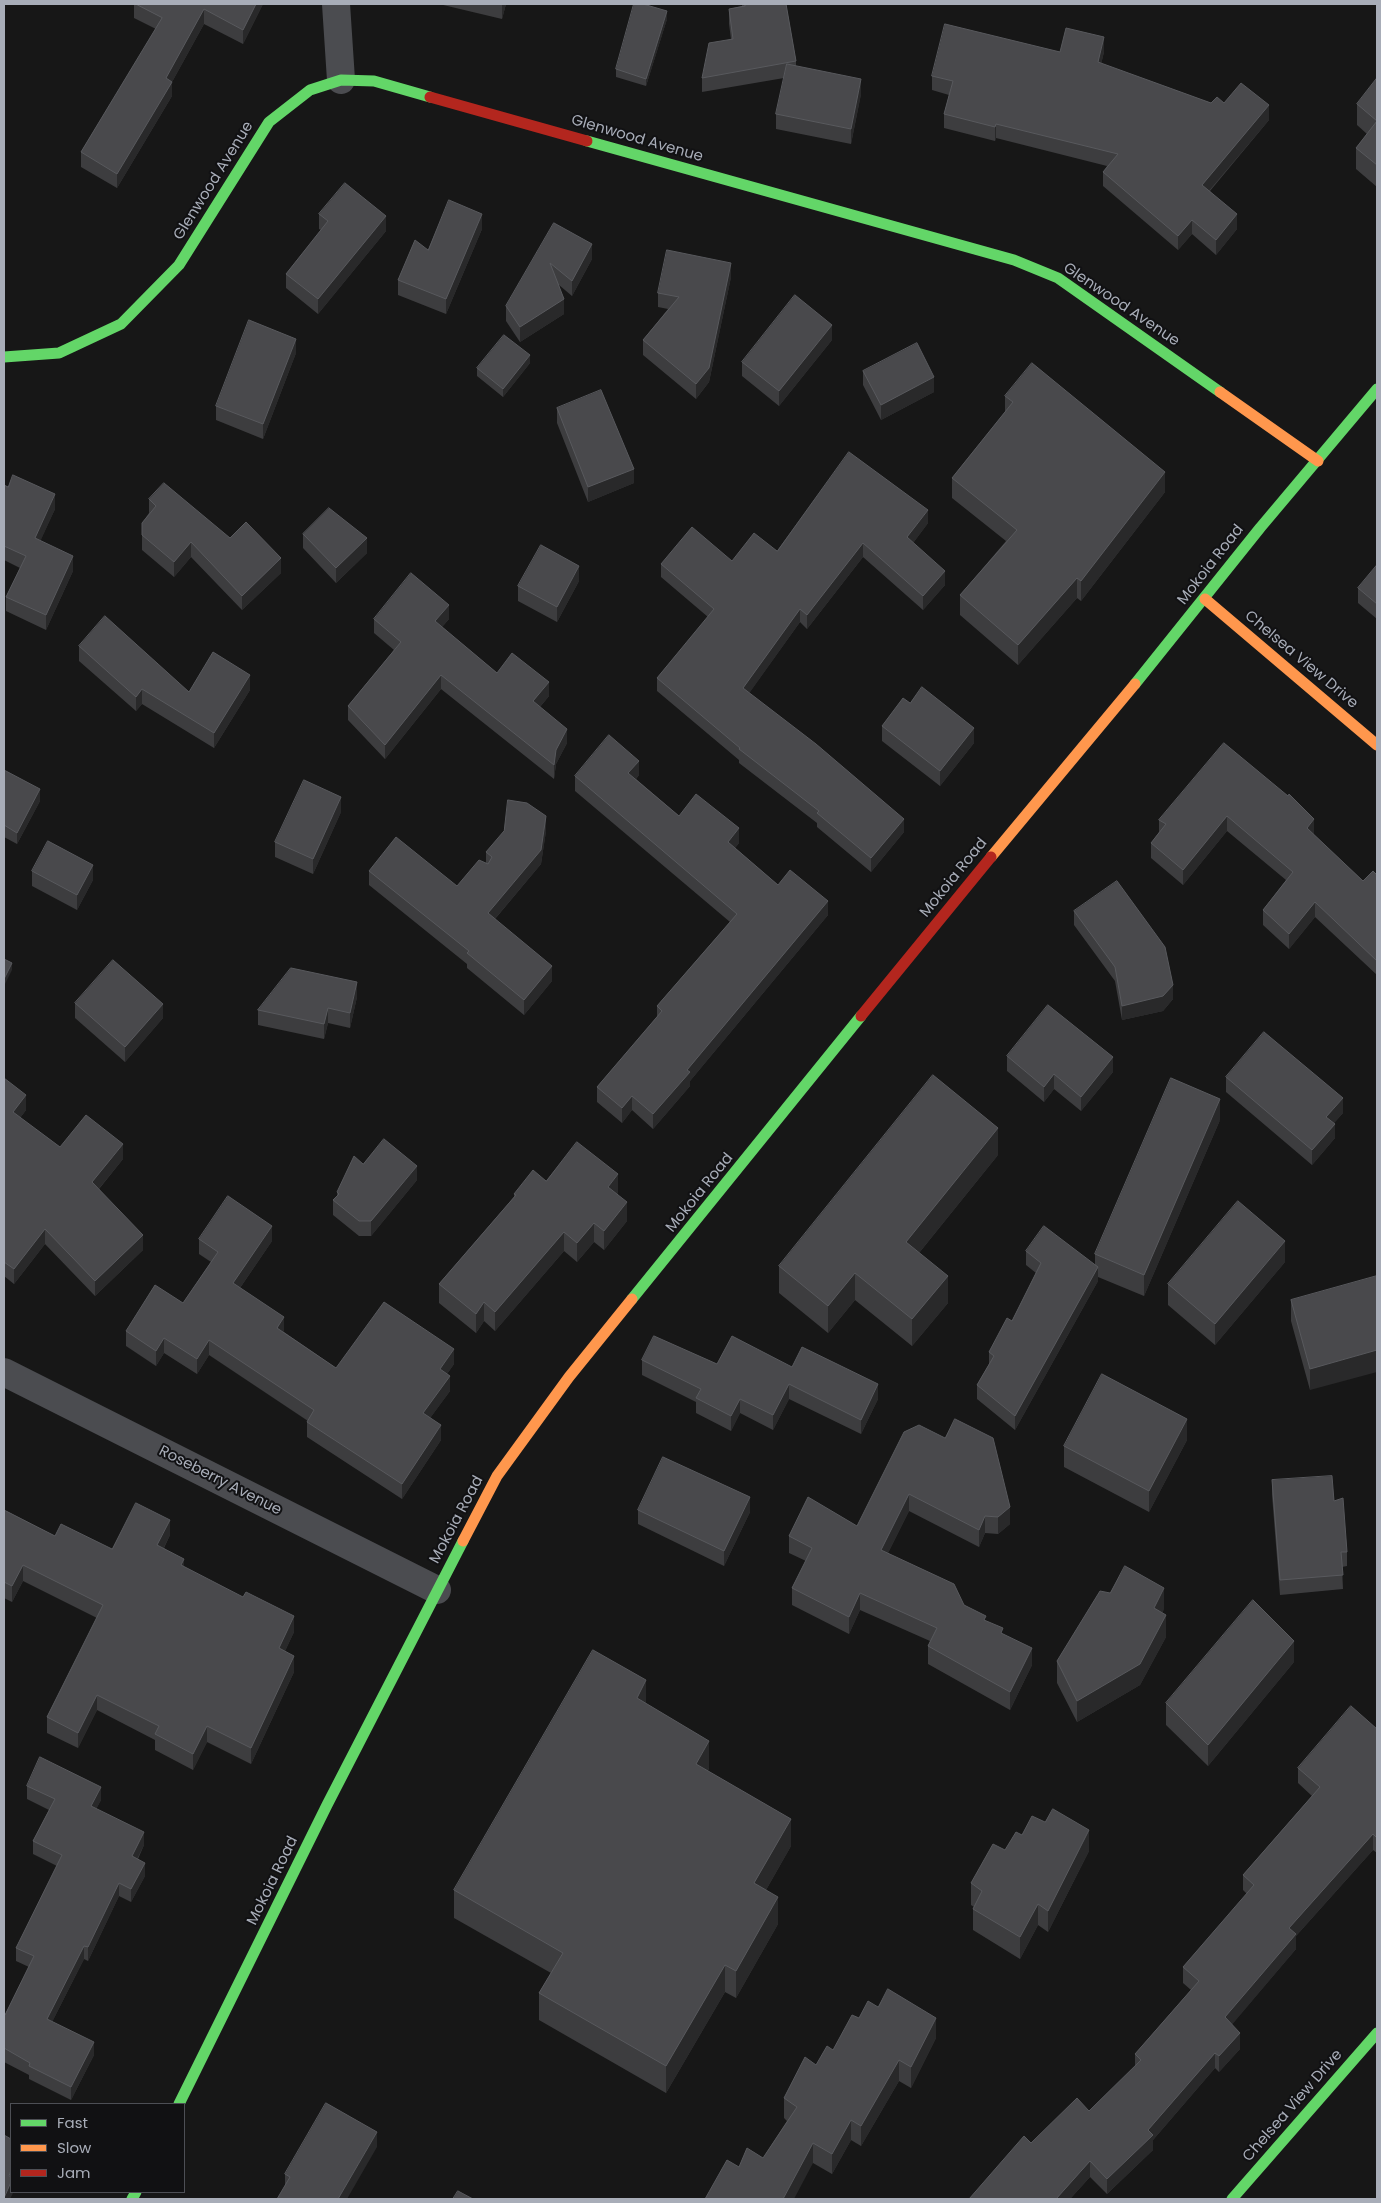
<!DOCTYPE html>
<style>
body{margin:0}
#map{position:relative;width:1381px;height:2203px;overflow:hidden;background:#171717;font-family:Poppins,sans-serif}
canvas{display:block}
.frame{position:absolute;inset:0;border:5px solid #a8adb8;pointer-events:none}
.legend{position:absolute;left:10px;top:2103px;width:175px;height:90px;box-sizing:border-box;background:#111113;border:1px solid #4d4f55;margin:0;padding:6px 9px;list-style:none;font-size:15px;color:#a8adb8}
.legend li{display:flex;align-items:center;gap:10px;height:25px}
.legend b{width:25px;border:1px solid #4d4f55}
</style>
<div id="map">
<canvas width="1381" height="2203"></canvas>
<div class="frame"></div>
<ul class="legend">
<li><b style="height:6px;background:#63d668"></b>Fast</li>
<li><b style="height:6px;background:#ff974d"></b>Slow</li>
<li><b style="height:6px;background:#b3261e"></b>Jam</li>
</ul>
</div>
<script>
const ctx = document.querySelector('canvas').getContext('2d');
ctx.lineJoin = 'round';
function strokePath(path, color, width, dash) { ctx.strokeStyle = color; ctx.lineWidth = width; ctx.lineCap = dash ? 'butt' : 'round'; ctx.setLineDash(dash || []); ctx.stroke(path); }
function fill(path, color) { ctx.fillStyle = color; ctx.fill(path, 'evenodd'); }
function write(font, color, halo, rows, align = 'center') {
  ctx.font = font + ' Poppins,sans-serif'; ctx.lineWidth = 4; ctx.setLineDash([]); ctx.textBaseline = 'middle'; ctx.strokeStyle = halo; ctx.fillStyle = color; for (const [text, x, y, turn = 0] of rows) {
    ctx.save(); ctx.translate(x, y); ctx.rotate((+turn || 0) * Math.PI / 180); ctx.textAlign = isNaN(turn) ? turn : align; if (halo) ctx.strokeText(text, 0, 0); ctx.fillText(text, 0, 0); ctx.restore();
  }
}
strokePath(new Path2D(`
 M336,4L341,80
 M4,1372L437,1590`), '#4b4c50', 28);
strokePath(new Path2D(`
 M587,141L1014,260L1058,278L1220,392
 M4,357L59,353L121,324L179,265L269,122L310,90L341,80L374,81L430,97
 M1135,684L1260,528L1377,389
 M632,1299L861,1016
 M179,2104L327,1805L463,1541
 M132,2199L136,2192
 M1232,2199L1377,2033`), '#63d668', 11);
strokePath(new Path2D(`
 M1220,392L1318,461
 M1205,599L1377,745
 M991,857L1135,684
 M463,1541L497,1476L569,1377L632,1299`), '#ff974d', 11);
strokePath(new Path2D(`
 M430,97L587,141
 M861,1016L991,857`), '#b3261e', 11);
fill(new Path2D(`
 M134,4H263L243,44L204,24L172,82V96L117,188L81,167V152L156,29L134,18Z
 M439,4H506L502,19Z
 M742,4H786L796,61V66L861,94L851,144L776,129V114L784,78L702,92V78L731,39L729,24V9L742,6Z
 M667,19L646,86L616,77V69Z
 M1060,52H1104L1101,64L1211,103H1224L1269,120L1210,191L1237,229L1216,255L1192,234L1178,250L1103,186V172L1107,166L996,138L995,141L944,128V114L949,95L932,90V76Z
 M1377,78V187L1356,169V148L1367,134L1357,125V104Z
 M319,214L386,231L318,314L286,288V274L321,230L319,229Z
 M554,223L592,259L572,296L559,285L564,314L520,342L506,321V306Z
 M482,229L446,314L398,295V280L428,250Z
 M731,277L709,382L696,399L643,355V340L668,309L658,307V293Z
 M832,340L779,406L742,376V362Z
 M296,353L263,439L216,420V406Z
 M530,363L503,397L477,376V368Z
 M863,371L934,392L881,420L863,385Z
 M1005,396L1165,492L1081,601L1077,598L1018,665L960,615V595L1006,541L952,498V478L1005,412Z
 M557,408L634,483L588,502L557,423Z
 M4,485L55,509L40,541L73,571L46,630L6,611V597L20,568L4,560Z
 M149,499L230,538L281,573L242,610L191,557L174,577L142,550V523L149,513Z
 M928,523L913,543L945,585L923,610L863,557L807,629L800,622L749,693L904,832L871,872L817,827V823L739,763V760L657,691V678L708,617L661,577V564L732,561L777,551Z
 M303,534L367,553L336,583L303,548Z
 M1377,565V619L1358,603V588Z
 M579,581L557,622L518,601V586Z
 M374,619H449L442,627L497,673L549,696L540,707L567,743L556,764L554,779L441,689L385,759L348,720V706L394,650L374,633Z
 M79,646L189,692L250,690L214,748L142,704L136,711L79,661Z
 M910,703L974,743L940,786L882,741V726Z
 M1224,743L1314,834H1313L1363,881L1377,875V975L1315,917L1289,949L1263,925V910L1286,880L1227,831L1183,885L1151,858V843L1159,832V820Z
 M4,770L40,801L17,844L4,837Z
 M639,775L636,779L679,816L739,843L735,848L778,885L828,915L690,1081V1086L653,1129L632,1110L622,1123L597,1102V1087L657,1017V1006L730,922L575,791V776Z
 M341,812L313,874L275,857V842Z
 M546,831L541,864L495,919L552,981L524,1015L467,968V964L369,885V871L457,886L486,863V852Z
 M32,871L93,880L77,910L32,886Z
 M1074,911L1173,999L1163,1011L1122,1020L1115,981L1074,925Z
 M357,997L350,1028L328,1023L324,1039L258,1025V1010Z
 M75,1003L163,1018L125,1062L75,1018Z
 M1007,1056L1113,1072L1081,1111L1054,1089L1044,1102L1007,1071Z
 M1226,1077L1343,1113L1334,1123L1335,1138L1312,1165L1226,1092Z
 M4,1078L26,1110L20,1118L60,1147L123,1159L99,1189L143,1250L95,1296L45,1244L14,1284L4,1276Z
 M1220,1120L1144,1296L1098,1277V1281L1015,1430L977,1399V1385L989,1364V1352L1012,1321L1036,1273L1026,1265V1251L1095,1265V1254Z
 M998,1155L919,1253L948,1303L912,1346L855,1300L828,1333L779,1293V1266Z
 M417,1180L371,1236H359L333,1215V1200L337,1196V1192Z
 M546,1181L618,1193L617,1194L627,1221L604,1250L594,1242L577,1262L564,1251L495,1331L484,1321L476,1333L439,1303V1284L514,1197V1194Z
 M199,1239L272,1241L240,1288L284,1332L336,1368L454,1364L447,1374L450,1391L430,1418L441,1440L402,1499L307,1437V1422L308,1421L209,1355L197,1374L164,1353L156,1366L126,1346V1331L183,1303L211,1262L199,1254Z
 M1285,1262L1215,1345L1168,1305V1284Z
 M1377,1276L1310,1390L1291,1321V1300Z
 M642,1360L717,1364L792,1367L878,1399L861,1434L789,1399L773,1430L740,1413L731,1431L696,1413V1402L642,1375Z
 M945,1438L1010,1524L998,1534L985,1533L979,1547L909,1511L888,1553L964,1605L1003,1634L1032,1665L1010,1710L928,1664V1646L930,1641L860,1610L849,1634L792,1605V1588L806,1561L789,1553V1536L857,1526Z
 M1187,1440L1149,1512L1064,1467V1446Z
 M1272,1480L1334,1501L1347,1552V1566L1342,1567L1343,1589L1280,1595L1272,1495Z
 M4,1510L55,1536L112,1549L170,1535L164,1548L184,1567L294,1632L285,1651L294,1672L251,1764L207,1742L193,1770L155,1750V1740L97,1710L78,1748L47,1733V1717L97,1618L23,1581L12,1602L4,1598Z
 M638,1510L750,1512L724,1566L638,1524Z
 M1164,1609L1162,1613L1166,1637L1140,1685L1077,1722L1057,1683V1661Z
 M1294,1662L1208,1766L1166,1725V1703Z
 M646,1704L709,1768L708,1771L791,1846L766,1890L778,1924L736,1998L725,1992L666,2093L539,2020V1993L551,1973L454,1918V1890Z
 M1377,1729V1853L1373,1850L1296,1936V1949L1232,2024L1240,2049L1219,2072L1215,2068L1153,2140V2150L1107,2194L1090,2177L1070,2199H969L1031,2143L1089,2111L1135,2067V2054L1191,1990L1183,1983V1967L1247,1894L1243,1890V1875L1312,1796L1298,1783V1768Z
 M27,1786L101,1800L96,1809L144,1845L138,1859L145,1876L131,1902L119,1896L88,1961L84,1959L52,2022L94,2055L71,2100L29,2079V2075L4,2062V2014L5,2015L29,1967L16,1961V1948L57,1866L33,1854V1841L49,1810L27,1799Z
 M1022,1835L1089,1851L1048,1932L1038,1925L1020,1959L973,1930V1909L974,1907L971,1905V1883L1005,1850Z
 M878,2007L936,2038L911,2088L899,2081L861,2146L851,2140L832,2174L813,2163L739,2167L763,2158L787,2121L784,2118V2098L816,2065L833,2050L859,2018Z
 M377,2147L285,2186V2174Z`), '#3d3d3f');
fill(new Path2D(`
 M256,4H263L243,44V30Z
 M502,4H506L502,19Z
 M204,9V24L172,82V96L117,188V174L166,78Z
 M667,11V19L646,86V79Z
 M1104,37V52L1098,77V62Z
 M861,79V94L851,144V129Z
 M1269,105V120L1202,199V185Z
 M996,124V138L995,141V127Z
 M482,214V229L446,314V299Z
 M1237,214V229L1216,255V240Z
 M386,216V231L318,314V299Z
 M1192,220V234L1178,250V236Z
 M592,244V259L572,296V281Z
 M731,263V277L709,382L696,399V384Z
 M564,299V314L520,342V327Z
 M832,325V340L779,406V391Z
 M296,339V353L263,439V424Z
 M530,355V363L503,397V389Z
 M934,377V392L881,420V405Z
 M634,469V483L588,502V487Z
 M1165,472V492L1081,601V581Z
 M55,494V509L35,553V538Z
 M928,510V523L907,551V537Z
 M367,538V553L336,583V568Z
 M191,542V557L174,577V562Z
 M863,543V557L807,629V615Z
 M73,556V571L46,630V615Z
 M281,558V573L242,610V596Z
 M579,566V581L557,622V607Z
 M945,571V585L923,610V596Z
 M1077,578V598L1018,665V645Z
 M449,605V619L435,635V621Z
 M800,609V622L743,702V688Z
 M250,675V690L214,748V733Z
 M441,675V689L385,759V745Z
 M549,682V696L533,715V701Z
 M142,689V704L136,711V697Z
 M974,728V743L940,786V771Z
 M567,729V743L556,764L554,779V765L556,750Z
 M639,761V775L628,788V773Z
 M40,789V801L17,844V833Z
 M341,797V812L313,874V859Z
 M546,816V831L541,864L488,927V913Z
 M1227,816V831L1183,885V870Z
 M904,819V832L871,872V858Z
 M1314,819V834L1307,843V828Z
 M739,828V843L728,857V842Z
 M93,865V880L77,910V895Z
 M828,901V915L690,1081V1086L653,1129V1114L687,1070Z
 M1315,902V917L1289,949V934Z
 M12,963V970L4,986V979Z
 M552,966V981L524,1015V1000Z
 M357,982V997L350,1028V1013Z
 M1173,985V999L1163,1011L1122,1020V1006Z
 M163,1004V1018L125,1062V1047Z
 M328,1008V1023L324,1039V1024Z
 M1113,1057V1072L1081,1111V1097Z
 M1054,1074V1089L1044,1102V1087Z
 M26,1095V1110L13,1127V1112Z
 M632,1096V1110L622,1123V1108Z
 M1343,1098V1113L1326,1132V1117Z
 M1220,1099V1120L1144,1296V1275Z
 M1335,1124V1138L1312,1165V1150Z
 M998,1128V1155L906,1269V1242Z
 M123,1144V1159L92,1197V1182Z
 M417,1166V1180L371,1236V1221Z
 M618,1174V1193L608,1205V1187Z
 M627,1202V1221L604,1250V1231Z
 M594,1223V1242L577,1262V1243Z
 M272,1226V1241L233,1298V1283Z
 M45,1229V1244L14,1284V1269Z
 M564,1232V1251L495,1331V1312Z
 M143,1235V1250L95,1296V1281Z
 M1285,1241V1262L1215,1345V1324Z
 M1098,1267V1281L1015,1430V1416Z
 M855,1273V1300L828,1333V1306Z
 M948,1276V1303L912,1346V1319Z
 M484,1302V1321L476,1333V1314Z
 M284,1317V1332L277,1342V1328Z
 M164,1338V1353L156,1366V1351Z
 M209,1340V1355L197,1374V1359Z
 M454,1349V1364L440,1384V1369Z
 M1377,1350V1372L1310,1390V1369Z
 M450,1376V1391L423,1428V1413Z
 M789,1384V1399L773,1430V1415Z
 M878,1384V1399L861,1434V1420Z
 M740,1399V1413L731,1431V1416Z
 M1187,1419V1440L1149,1512V1491Z
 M441,1425V1440L402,1499V1484Z
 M909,1494V1511L881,1567V1550Z
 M750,1497V1512L724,1566V1551Z
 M1010,1507V1524L998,1534V1517Z
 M985,1516V1533L979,1547V1530Z
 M170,1520V1535L157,1561V1545Z
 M184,1559V1574L181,1565Z
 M23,1565V1581L12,1602V1586Z
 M1164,1588V1609L1154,1629V1608Z
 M860,1593V1610L849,1634V1617Z
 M1166,1615V1637L1140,1685L1077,1722V1701Z
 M294,1616V1632L279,1664V1648Z
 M1294,1641V1662L1208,1766V1745Z
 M1032,1648V1665L1010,1710V1692Z
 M294,1656V1672L251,1764V1748Z
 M646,1680V1708L637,1698Z
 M97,1695V1710L78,1748V1733Z
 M207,1726V1742L193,1770V1754Z
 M709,1741V1768L696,1791V1764Z
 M101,1787V1800L91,1819V1806Z
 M791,1819V1846L754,1911V1883Z
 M1089,1830V1851L1048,1932V1911Z
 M144,1832V1845L132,1869V1856Z
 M1373,1834V1850L1296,1936V1949L1225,2033V2017L1289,1928Z
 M145,1863V1876L131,1902V1889Z
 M119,1883V1896L88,1961V1947Z
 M778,1897V1924L736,1998V1971Z
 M1038,1904V1925L1020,1959V1937Z
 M84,1946V1959L47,2032V2019Z
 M725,1965V1992L666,2093V2066Z
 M936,2018V2038L911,2088V2067Z
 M1240,2033V2049L1219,2072V2056Z
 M94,2042V2055L71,2100V2087Z
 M1215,2053V2068L1153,2140V2150L1107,2194V2179L1148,2130Z
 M899,2060V2081L861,2146V2126Z
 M851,2120V2140L832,2174V2154Z
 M377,2132V2147L347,2199H338Z
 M813,2143V2163L794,2199H783Z
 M1090,2161V2177L1070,2199H1056Z
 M11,2170V2192H13V2193L10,2199H4L9,2176Z`), '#29292a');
const building = new Path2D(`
 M136,4H256L243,30L204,9L166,78L172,82L117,174L81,152L162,18Z
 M634,4H643L667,11L646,79L616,69Z
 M744,4H786L796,61L702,78L709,43L733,39L729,9L745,6Z
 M945,24L1060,52L1066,28L1104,37L1098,62L1211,103L1217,97L1224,103L1241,83L1269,105L1202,185L1237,214L1216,240L1192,220L1178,236L1103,172L1118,154L996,124L995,127L944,114L953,81L932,76Z
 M787,64L861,79L851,129L776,114Z
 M1377,78V165L1356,148L1377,121L1357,104Z
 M345,183L386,216L318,299L286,274L328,221L319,214Z
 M449,200L482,214L446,299L398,280L415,240L428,250Z
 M554,223L592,244L572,281L550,263L564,299L520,327L506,306Z
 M667,250L731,263L709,368L696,384L643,340L679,297L658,293Z
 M795,295L832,325L779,391L742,362Z
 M249,320L296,339L263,424L216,406Z
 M504,335L530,355L503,389L477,368Z
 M917,343L934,377L881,405L863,371Z
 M1032,363L1165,472L1081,581L1077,578L1018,645L960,595L1017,530L952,478L1013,402L1005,396Z
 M601,390L634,469L588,487L557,408Z
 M849,452L928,510L907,537L945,571L923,596L863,543L807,615L800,609L743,688L816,744L904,819L871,858L817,813L819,811L739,749L740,748L657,678L714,609L661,564L692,527L732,561L754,533L777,551Z
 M13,475L55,494L35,538L73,556L46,615L6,597L26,556L4,546V485L8,487Z
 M164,483L230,538L246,522L281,558L242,596L191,542L174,562L142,535V523L156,506L149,499Z
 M329,508L367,538L336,568L303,534Z
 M541,545L579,566L557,607L518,586Z
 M1377,565V604L1358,588Z
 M411,573L449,605L435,621L497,673L512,653L549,682L533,701L567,729L556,750L554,765L441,675L385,745L348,706L401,642L374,619Z
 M105,616L189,692L213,652L250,675L214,733L142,689L136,697L79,646Z
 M922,687L974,728L940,771L882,726L903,698L910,703Z
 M609,735L639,761L628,773L679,816L696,794L739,828L728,842L778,885L790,870L828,901L687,1070L690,1072L653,1114L632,1096L622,1108L597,1087L662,1011L657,1006L737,914L575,776Z
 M1224,743L1288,796L1289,794L1314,819L1307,828L1363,881L1373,871L1377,875V961L1315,902L1289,934L1263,910L1293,872L1227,816L1183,870L1151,843L1166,824L1159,820Z
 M4,770L40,789L17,833L4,825Z
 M304,780L341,797L313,859L275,842Z
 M508,800L527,803L546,816L541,850L488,913L552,966L524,1000L467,953L469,951L369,871L396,837L457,886L479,860L488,864L492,857L486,852L504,831Z
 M48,841L93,865L77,895L32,871Z
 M1117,881L1165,947L1173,985L1163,996L1122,1006L1115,967L1074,911Z
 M4,959L12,963L4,979Z
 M113,960L163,1004L125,1047L75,1003Z
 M291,968L357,982L350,1013L328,1008L324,1024L258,1010Z
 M1048,1005L1113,1057L1081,1097L1054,1074L1044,1087L1007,1056Z
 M1264,1032L1343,1098L1326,1117L1335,1124L1312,1150L1226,1077Z
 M933,1075L998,1128L906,1242L948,1276L912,1319L855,1273L828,1306L779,1266Z
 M4,1078L26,1095L13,1112L60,1147L86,1115L123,1144L92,1182L143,1235L95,1281L45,1229L14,1269L4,1262Z
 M1171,1078L1220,1099L1144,1275L1095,1254Z
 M384,1139L417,1166L371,1221H359L333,1200L339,1194L337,1192L354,1156L363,1164Z
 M577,1142L618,1174L608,1187L627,1202L604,1231L594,1223L577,1243L564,1232L495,1312L484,1302L476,1314L439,1284L516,1195L514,1194L533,1170L546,1181Z
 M228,1196L272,1226L233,1283L284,1317L277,1328L336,1368L384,1302L454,1349L440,1369L450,1376L423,1413L441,1425L402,1484L307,1422L314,1410L209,1340L197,1359L164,1338L156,1351L126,1331L155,1285L183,1303L218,1252L199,1239Z
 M1238,1201L1285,1241L1215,1324L1168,1284Z
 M1044,1226L1098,1267L1015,1416L977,1385L994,1356L989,1352L1007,1318L1012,1321L1041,1263L1026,1251Z
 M1377,1276V1350L1310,1369L1291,1300Z
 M654,1336L717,1364L732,1336L792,1367L802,1347L878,1384L861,1420L789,1384L773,1415L740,1399L731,1416L696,1398L701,1389L642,1360Z
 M1102,1374L1187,1419L1149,1491L1064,1446Z
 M955,1419L993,1438L1010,1507L998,1517L985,1516L979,1530L909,1494L881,1550L954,1584L964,1605L986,1616L984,1620L1003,1628L1001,1633L1032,1648L1010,1692L928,1646L937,1628L860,1593L849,1617L792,1588L812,1548L789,1536L808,1497L857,1526L904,1432L919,1425L945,1438Z
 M663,1457L750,1497L724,1551L638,1510Z
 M1332,1476L1334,1501L1343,1498L1347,1552H1341L1343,1575L1280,1580L1272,1480Z
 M136,1503L170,1520L157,1545L184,1559L181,1565L243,1597L246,1592L294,1616L279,1648L294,1656L251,1748L207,1726L193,1754L155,1734L159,1726L97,1695L78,1733L47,1717L103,1605L23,1565L12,1586L4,1582V1510L55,1536L61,1524L112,1549Z
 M1125,1566L1164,1588L1154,1608L1166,1615L1140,1664L1077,1701L1057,1661L1100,1591L1110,1593Z
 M1253,1600L1294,1641L1208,1745L1166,1703Z
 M593,1650L646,1680L637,1698L709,1741L696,1764L791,1819L754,1883L778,1897L736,1971L725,1965L666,2066L539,1993L563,1953L454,1890Z
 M1351,1706L1377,1729V1838L1373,1834L1289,1928L1296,1934L1225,2017L1240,2033L1219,2056L1215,2053L1148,2130L1153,2135L1107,2179L1090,2161L1056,2199H969L1024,2136L1031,2143L1077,2098L1089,2111L1141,2060L1135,2054L1199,1981L1183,1967L1254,1885L1243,1875L1320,1787L1298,1768Z
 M40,1757L101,1787L91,1806L144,1832L132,1856L145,1863L131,1889L119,1883L88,1947L84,1946L47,2019L94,2042L71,2087L29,2066L30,2063L4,2048V2014L5,2015L34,1956L16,1948L62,1855L33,1841L55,1799L27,1786Z
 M1053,1809L1089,1830L1048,1911L1038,1904L1020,1937L973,1909L982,1891L971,1883L993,1844L1005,1850L1016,1832L1022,1835L1032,1816L1045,1822Z
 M888,1989L936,2018L911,2067L899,2060L861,2126L851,2120L832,2154L813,2143L783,2199H705L727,2160L739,2167L747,2148L763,2158L797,2107L784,2098L805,2057L816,2065L827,2046L833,2050L852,2015L859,2018L868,2001L878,2007Z
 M326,2103L377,2132L338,2199H277L290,2177L285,2174Z
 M4,2135L11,2139V2170L9,2176L11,2177V2182L4,2198Z
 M458,2191L473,2199H453Z`);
fill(building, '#49494c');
strokePath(building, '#58595d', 1);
write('15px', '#a8adb8', '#111113', [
 ["Glenwood Avenue",637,139,16],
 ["Glenwood Avenue",214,181,-58],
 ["Glenwood Avenue",1121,305,34],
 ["Mokoia Road",1211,565,-52],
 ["Chelsea View Drive",1301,660,40],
 ["Mokoia Road",954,878,-51],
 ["Mokoia Road",700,1193,-51],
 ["Roseberry Avenue",220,1481,27],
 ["Mokoia Road",457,1520,-62],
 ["Mokoia Road",273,1881,-64],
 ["Chelsea View Drive",1293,2106,-49]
]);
</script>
